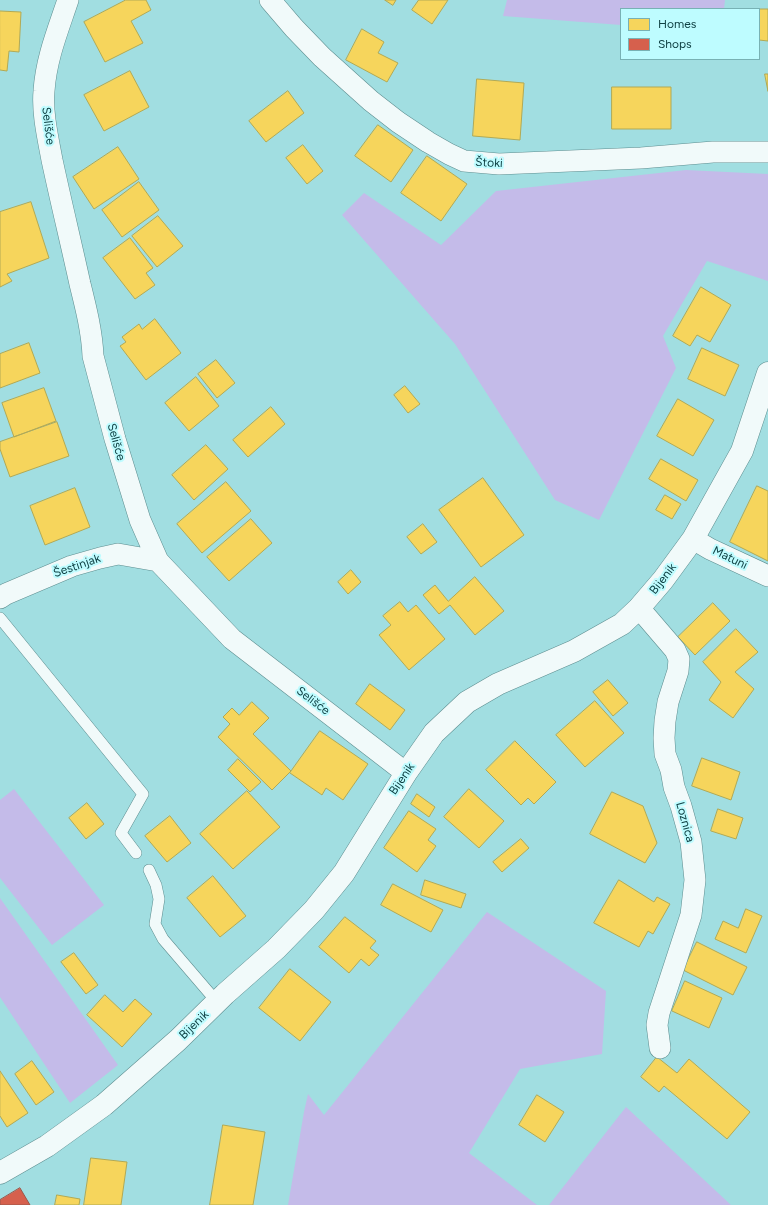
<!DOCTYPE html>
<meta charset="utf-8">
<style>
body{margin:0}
#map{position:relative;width:768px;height:1205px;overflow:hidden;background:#a1dee1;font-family:Figtree,sans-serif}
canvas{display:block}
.legend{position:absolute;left:620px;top:8px;width:140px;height:52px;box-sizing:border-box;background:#befcff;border:1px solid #78b1b4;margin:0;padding:5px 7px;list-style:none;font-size:12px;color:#0f4144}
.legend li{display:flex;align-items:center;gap:8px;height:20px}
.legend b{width:20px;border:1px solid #78b1b4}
</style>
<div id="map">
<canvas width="768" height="1205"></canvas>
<ul class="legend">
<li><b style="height:11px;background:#f6d55c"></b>Homes</li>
<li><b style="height:11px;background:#d6604d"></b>Shops</li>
</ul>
</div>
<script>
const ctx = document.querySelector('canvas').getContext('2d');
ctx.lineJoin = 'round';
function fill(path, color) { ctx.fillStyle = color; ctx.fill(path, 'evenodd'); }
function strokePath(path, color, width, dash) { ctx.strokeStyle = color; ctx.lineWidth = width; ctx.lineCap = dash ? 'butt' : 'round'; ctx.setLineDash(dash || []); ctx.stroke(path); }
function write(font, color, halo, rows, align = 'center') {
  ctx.font = font + ' Figtree,sans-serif'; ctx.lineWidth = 4; ctx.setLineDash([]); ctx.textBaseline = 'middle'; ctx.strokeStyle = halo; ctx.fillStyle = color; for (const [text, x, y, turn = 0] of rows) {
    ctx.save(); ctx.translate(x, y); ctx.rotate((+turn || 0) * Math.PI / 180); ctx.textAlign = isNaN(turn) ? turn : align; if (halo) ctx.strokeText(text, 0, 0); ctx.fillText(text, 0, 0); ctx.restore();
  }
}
fill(new Path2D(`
 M507,0H725L724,9H621V25L503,16Z
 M686,170L768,174V281L707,261L663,336L676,368L599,520L555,500L455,344L342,215L364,193L441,245L496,191Z
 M14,789L104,905L52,945L0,878V800Z
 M0,898L118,1065L70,1103L0,997Z
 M487,912L606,991L602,1054L520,1069L469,1153L537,1205H288L304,1112L308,1094L324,1115Z
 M626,1107L731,1205H549Z`), '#c4bbe9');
const homes = new Path2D(`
 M126,0H146L151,10L131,21L143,43L105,62L84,22Z
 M385,0H396L393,5Z
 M419,0H448L432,24L412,10Z
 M753,9H768V41L759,40V9Z
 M0,11L21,12L19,52L9,51L7,71L0,70Z
 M362,29L384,42L378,53L398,63L387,82L346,60Z
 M130,71L149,107L104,131L84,95Z
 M765,74H768V91Z
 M477,79L524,83L520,140L473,136Z
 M612,87H671V129H612Z
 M288,91L304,113L266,142L249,121Z
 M378,125L413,150L391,182L355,156Z
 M303,145L323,171L307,184L286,158Z
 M118,147L139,179L94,209L73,177Z
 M427,156L467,184L441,221L401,193Z
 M139,182L159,210L122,237L102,210Z
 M31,202L49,258L7,274L12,281L0,287V212Z
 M158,216L183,246L157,267L132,236Z
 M130,238L153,268L146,273L155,285L135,299L103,258Z
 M701,287L731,305L710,342L697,335L690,346L673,336Z
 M155,319L181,353L146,380L120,346L126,342L122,337L139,324L142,329Z
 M29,343L40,373L0,388V354Z
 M702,348L739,365L725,396L688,379Z
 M216,360L235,383L217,398L198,374Z
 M196,377L219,406L189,431L165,403Z
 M405,386L420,404L408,413L394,395Z
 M44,388L56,421L14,437L2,403Z
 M678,399L714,420L693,456L657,436Z
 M271,407L285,424L248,457L233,440Z
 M57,422L69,456L10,477L0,449V442Z
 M206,445L228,469L194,500L172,475Z
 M661,459L698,480L686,501L649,479Z
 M483,478L524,535L481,567L439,510Z
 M226,482L251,511L202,553L177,524Z
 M757,486L768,491V561L730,542Z
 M75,488L90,527L45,545L30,506Z
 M665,495L681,504L672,519L656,510Z
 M251,519L272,543L229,581L207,557Z
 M423,524L437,542L421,554L407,537Z
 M351,570L361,582L348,594L338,582Z
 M475,577L504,611L475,635L450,605L439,614L423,595L435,585L448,601Z
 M400,602L408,612L416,605L445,639L409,670L379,635L391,625L383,616Z
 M713,603L730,621L695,655L678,637Z
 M736,629L758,652L735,672L754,689L733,718L709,700L721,682L703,662Z
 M608,680L628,703L613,716L593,692Z
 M370,684L405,710L390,730L356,704Z
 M595,701L624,733L585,767L556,735Z
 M252,702L269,718L253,734L291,771L272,790L218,737L230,724L223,717L232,708L239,715Z
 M320,731L368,764L343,800L326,788L322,795L290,773Z
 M515,741L556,782L534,804L528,798L521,805L486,770Z
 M702,758L740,772L731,800L692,786Z
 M238,759L261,782L250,792L228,770Z
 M469,789L504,821L479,848L444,817Z
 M247,791L280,827L233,869L200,834Z
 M612,792L643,806L657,843L645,863L590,834Z
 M417,794L435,807L429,817L411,804Z
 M87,803L104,824L86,839L69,818Z
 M718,809L743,818L736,839L711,831Z
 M409,811L436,829L428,840L436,846L417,872L384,848Z
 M170,816L191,843L167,862L145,836Z
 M521,839L529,848L502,872L493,862Z
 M213,876L246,916L220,937L187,898Z
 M425,880L466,894L461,908L421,895Z
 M619,880L654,902L657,897L670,904L653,934L648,931L639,947L594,923Z
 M393,884L443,910L431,932L381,905Z
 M746,909L762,916L746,953L715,939L723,921L738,928Z
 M345,917L376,941L370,948L379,955L369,966L361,959L349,973L319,947Z
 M697,942L747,967L733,995L683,970Z
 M74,953L98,985L86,994L61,962Z
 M290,969L331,1002L300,1041L259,1008Z
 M685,981L722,998L709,1028L672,1011Z
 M105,995L123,1012L135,999L152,1014L122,1047L87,1015Z
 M657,1057L677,1073L689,1059L750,1112L727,1139L664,1086L659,1092L641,1077Z
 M32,1061L54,1092L36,1105L15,1074Z
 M0,1071L28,1113L7,1127L0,1116Z
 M537,1095L564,1112L545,1142L519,1125Z
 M223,1125L265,1132L253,1205H210Z
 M91,1158L127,1162L121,1205H84Z
 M57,1195L80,1199L79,1205H55Z`);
fill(homes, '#f6d55c');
strokePath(homes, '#b1a955', 1);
const shops = new Path2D(`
 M20,1188L30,1205H0V1200Z`);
fill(shops, '#d6604d');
strokePath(shops, '#9a574a', 1);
const service = new Path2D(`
 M0,618L143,794L121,833L136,853
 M149,870L156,885L159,899L155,924L163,939L217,1002`);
const minor = new Path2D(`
 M68,0C58,30 46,59 44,91C42,113 48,138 52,160C61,202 71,243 80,284C86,308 92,332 93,356L115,439L140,520L158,561L232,639L371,746L406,773
 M270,0L294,28L322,57L371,101L398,122L428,142L449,154L464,161L499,164L641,158L713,152H768
 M693,539L710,549L768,576
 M0,598L6,594L72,566L100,558L118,554L158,561
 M639,608L675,650L679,659L678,671L668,702L665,721L664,738L665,754L671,770L674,787L681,806L691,842L695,880L691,915L659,1013L657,1025L660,1048`);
const secondary = new Path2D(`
 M0,1173L47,1146L104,1105L178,1040L225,994L276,949L314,910L344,873L406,773L434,733L467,702L498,684L574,651L622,624L639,608L663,580L693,539L713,503L742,451L768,373`);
strokePath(service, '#5d8d8f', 12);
strokePath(minor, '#5d8d8f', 22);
strokePath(secondary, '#5d8d8f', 23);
strokePath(service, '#f1fafa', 11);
strokePath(minor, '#f1fafa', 21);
strokePath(secondary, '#f1fafa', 22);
write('12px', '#0f4144', '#befcff', [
 ["Selišće",48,126,83],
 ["Štoki",489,163,3],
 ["Selišće",116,442,74],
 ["Matuni",730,558,26],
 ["Šestinjak",77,566,-19],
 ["Bijenik",663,579,-52],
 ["Selišće",313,701,37],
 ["Bijenik",402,779,-56],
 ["Loznica",685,822,74],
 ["Bijenik",194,1025,-44]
]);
</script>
